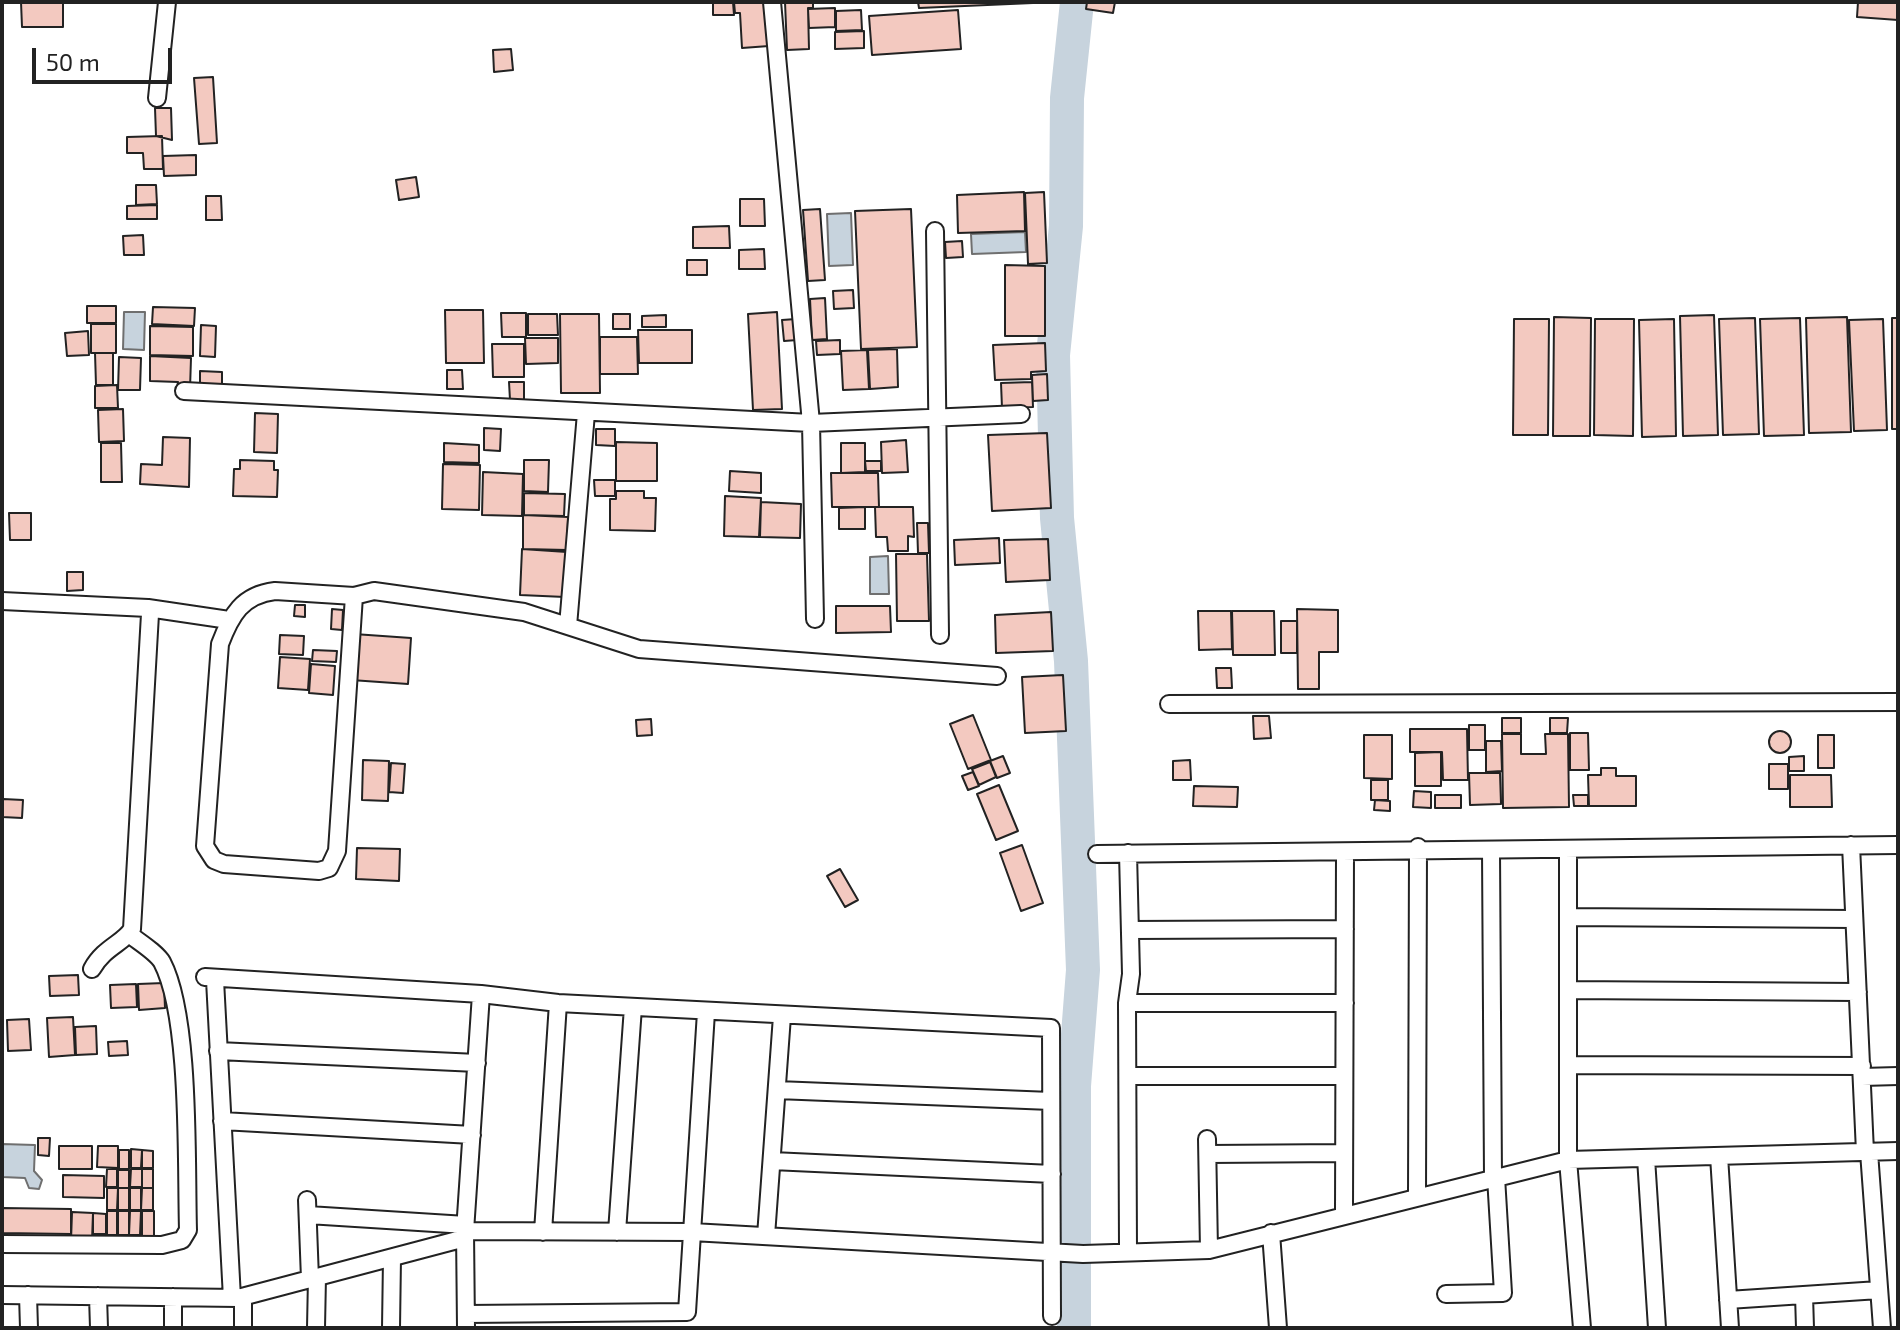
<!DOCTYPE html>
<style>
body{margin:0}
#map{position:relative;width:1900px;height:1330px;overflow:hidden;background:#fff;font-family:"Exo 2",sans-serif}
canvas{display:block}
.frame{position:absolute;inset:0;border:4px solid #222;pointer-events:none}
.scale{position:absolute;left:32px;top:48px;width:140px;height:36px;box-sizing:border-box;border:4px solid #222;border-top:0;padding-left:10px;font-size:24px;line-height:28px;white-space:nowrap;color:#222;-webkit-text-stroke:6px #fff;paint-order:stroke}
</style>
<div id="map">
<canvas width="1900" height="1330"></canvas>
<div class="frame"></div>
<div class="scale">50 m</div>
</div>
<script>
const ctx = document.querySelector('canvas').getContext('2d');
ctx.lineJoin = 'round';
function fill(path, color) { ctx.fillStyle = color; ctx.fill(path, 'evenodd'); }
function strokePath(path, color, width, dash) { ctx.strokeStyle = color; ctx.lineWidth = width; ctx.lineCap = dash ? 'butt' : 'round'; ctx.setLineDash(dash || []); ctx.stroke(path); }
const water = new Path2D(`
 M851,213L853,265L829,266L827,214Z
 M1025,232L1026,252L972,254L971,234Z
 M124,312H145L144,350L123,349Z
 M888,556L889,594H870V557Z
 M2,1144L35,1145L34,1171L42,1180L39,1189L29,1188L25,1178L2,1177Z`);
fill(water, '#c7d3dd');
strokePath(water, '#6f6f6f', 2);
strokePath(new Path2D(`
 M1074,1328V1086L1083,970L1071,661L1057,518L1053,355L1066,226L1067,98L1077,2`), '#c7d3dd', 34);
const building = new Path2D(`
 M21,2H63V27H22Z
 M713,2H733L734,15H713Z
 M734,2H767L769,46L742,48L740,13H735Z
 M785,2H813V8H808L809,49L787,50Z
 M918,2H1033V3L919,8Z
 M1087,2H1115L1113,13L1086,9Z
 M1858,2H1898V20L1857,17Z
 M835,8V27L809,28L808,9Z
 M861,10L862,30L836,31V11Z
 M958,10L961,49L872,55L869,16Z
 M864,31V48L835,49V32Z
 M511,49L513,70L494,72L493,50Z
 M213,77L217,143L199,144L194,78Z
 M155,108H171L172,140L156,136Z
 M162,136L163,169H144L143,153H127V137Z
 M196,155V175L164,176L163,156Z
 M416,177L419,197L399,200L396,180Z
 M136,185H156L157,204L136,205Z
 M1024,192L1025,231L958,233L957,195Z
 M1044,192L1047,263L1028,264L1025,193Z
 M206,196H221L222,220H206Z
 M740,199H764L765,226H740Z
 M157,205V219H127V206Z
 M820,209L825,280L808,281L803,210Z
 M911,209L917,347L861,349L855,211Z
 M729,226L730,248H693V227Z
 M143,235L144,255H124L123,236Z
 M962,241L963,257L946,258L945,242Z
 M764,249L765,269H739V250Z
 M687,260H707V275H687Z
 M1005,265L1045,266V336H1005Z
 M853,290L854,308L834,309L833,291Z
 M825,298L827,339L812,340L810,299Z
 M87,306H116V323H87Z
 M153,307L195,308L194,326L152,324Z
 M445,310H483L484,363H446Z
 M777,312L782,409L753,410L748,314Z
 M501,313H526V337H502Z
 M528,314H557L558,335H528Z
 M560,314H599L600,393H561Z
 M613,314H630V329H613Z
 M666,315V327H642V316Z
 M1714,315L1718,435L1683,436L1680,316Z
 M1554,317L1591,318L1590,436H1553Z
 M1847,317L1851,432L1809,433L1806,318Z
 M810,318L811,339L784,341L782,320Z
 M1755,318L1759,434L1723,435L1719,319Z
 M1800,318L1804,435L1764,436L1760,319Z
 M1892,318H1898V429H1892Z
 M1514,319H1549L1548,435H1513Z
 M1595,319H1634L1633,436L1594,435Z
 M1674,319L1676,436L1642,437L1639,320Z
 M1883,319L1887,430L1854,431L1849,320Z
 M91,324H116V353H91Z
 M201,325L216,326L215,357L200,356Z
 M150,326L193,327V356L150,355Z
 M638,330H692V363H639Z
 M88,331L89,355L67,356L65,333Z
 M600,337H637L638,374H600Z
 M525,338H558V363L526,364Z
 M840,340V354L817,355L816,341Z
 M1045,343L1046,371L1031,372V379L995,380L993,345Z
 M492,344H524V377H493Z
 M897,349L898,387L870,389L868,350Z
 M867,350L869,389L843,390L841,351Z
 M95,353H113V385H96Z
 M150,356L191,358L190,389L177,388L178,382L150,381Z
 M119,357L141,358L140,390H118Z
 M447,370H462L463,389H447Z
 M200,371L222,372V388L200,387Z
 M1047,374L1048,400L1033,401L1032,375Z
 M509,382H524V400H510Z
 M1032,382L1033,407L1002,408L1001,383Z
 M117,385L118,408H95V386Z
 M123,409L124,441L99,442L98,410Z
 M255,413L278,414L277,453L254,452Z
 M484,428L501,429L500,451L484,450Z
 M596,429H615V446L596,445Z
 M1047,433L1051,508L992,511L988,435Z
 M163,437L190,438L189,487L140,484L141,464L162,465Z
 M906,440L908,472L882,473L881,442Z
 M616,442L657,443V481H616Z
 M101,443H121L122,482H101Z
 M444,443L479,445V463L444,462Z
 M841,443H865V472L841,473Z
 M240,460L274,461V470H278L277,497L233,496L234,469H240Z
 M524,460H549L548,492L524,491Z
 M865,461H881V471H866Z
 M443,464L480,465L479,510L442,509Z
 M730,471L761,473V493L729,491Z
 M483,472L523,474L522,516L482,515Z
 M831,473H878L879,507H832Z
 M594,480H615V496H595Z
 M616,491H644V498H656L655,531L610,530V499H616Z
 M524,493L565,494L564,516L524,515Z
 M725,496L761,498L759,537L724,536Z
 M761,502L801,504L800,538L760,537Z
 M865,507V529H839V508Z
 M875,507H913L914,537L908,536V551H888L887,537H876Z
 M9,513H31V540H10Z
 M523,515L568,517L567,550L523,549Z
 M917,523H928L929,553H918Z
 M999,538L1000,563L955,565L954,540Z
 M1048,539L1050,580L1006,582L1004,540Z
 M522,549L567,552L565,597L520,595Z
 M896,554H927L929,621H897Z
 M67,572H83V590L67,591Z
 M295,605H305V617L294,616Z
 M836,606H890L891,632L836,633Z
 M332,609L343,610L342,630L331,629Z
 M1297,609L1338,610V652H1319V689H1298Z
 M1198,611H1231L1232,649L1199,650Z
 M1232,611H1274L1275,655H1233Z
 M1051,612L1053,651L996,653L995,615Z
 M1281,621H1297V653H1281Z
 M354,634L411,638L408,684L351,680Z
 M280,635L304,636L303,655L279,654Z
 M313,650L337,651L336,662L312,661Z
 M280,657L310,659L308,690L278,688Z
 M311,664L335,666L333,695L309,693Z
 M1216,668H1231L1232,688H1217Z
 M1063,675L1066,731L1025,733L1022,677Z
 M973,715L991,760L968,769L950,724Z
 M1253,716H1269L1271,738L1254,739Z
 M1502,718H1521V733H1502Z
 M1550,718H1568L1567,733H1550Z
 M651,719L652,735L637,736L636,720Z
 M1469,725H1485V750H1469Z
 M1410,729H1467L1468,780H1443L1442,752H1410Z
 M1769 742a11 11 0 1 1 22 0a11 11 0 1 1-22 0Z
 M1570,733H1588L1589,770H1570Z
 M1502,734H1521V754H1546L1545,734H1568L1569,807L1503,808Z
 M1364,735H1392V779L1364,778Z
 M1818,735H1834V768H1818Z
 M1486,741H1501L1502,771L1486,772Z
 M1441,752V786H1415V753Z
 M1003,756L1010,773L997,778L990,761Z
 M1804,756V771H1789V757Z
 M363,760L389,761L388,801L362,800Z
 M1190,760L1191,780H1173V761Z
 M990,762L996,777L979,785L972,769Z
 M391,763L405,764L403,793L389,792Z
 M1769,764H1788V789H1769Z
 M1601,768H1616V776H1636V806H1589L1588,775H1601Z
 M973,772L979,786L968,790L962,776Z
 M1469,773H1500L1501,804L1470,805Z
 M1790,775H1831L1832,807H1790Z
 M1371,780H1388V800H1371Z
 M999,785L1018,831L996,840L977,794Z
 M1194,786L1238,787L1237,807L1193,806Z
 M1414,791L1431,792V808L1413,807Z
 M1435,795H1461V808H1435Z
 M1573,795H1588V806H1574Z
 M3,799L23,800L22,818L2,817Z
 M1375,800L1390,801V811L1374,810Z
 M1022,845L1043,903L1021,911L1000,853Z
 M357,848L400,849L399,881L356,879Z
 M840,869L858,900L845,907L827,876Z
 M78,975L79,995L50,996L49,976Z
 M164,983L165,1008L139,1010L138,984Z
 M136,984L137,1007L111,1008L110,985Z
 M73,1017L75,1055L49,1057L47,1018Z
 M29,1019L31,1050L8,1051L7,1020Z
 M96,1026L97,1054L76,1055L75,1027Z
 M127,1041L128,1055L109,1056L108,1042Z
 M38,1138H50L49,1156L38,1155Z
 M59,1146H92V1169H59Z
 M98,1146H118V1168L97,1167Z
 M131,1149L142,1150L141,1168H131Z
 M119,1150H129V1169H119Z
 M142,1150L153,1151V1168H142Z
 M107,1169H117V1187H106Z
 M131,1169H142V1187H130Z
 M142,1169H153V1188H142Z
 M118,1170H129V1188H118Z
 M63,1175L104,1176V1198L63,1197Z
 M107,1188H118L117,1210H107Z
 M118,1188H129V1210H118Z
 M130,1188H141V1210H130Z
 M142,1188H153V1210H141Z
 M2,1208L71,1209V1234L2,1233Z
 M107,1211H117V1235H107Z
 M118,1211H129V1235H118Z
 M130,1211H141L140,1235H129Z
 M142,1211H154V1236H142Z
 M72,1212L93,1213L92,1241H71Z
 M93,1213L106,1214V1234H93Z`);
fill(building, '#f3c9c0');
strokePath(building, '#222', 2);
const minor = new Path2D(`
 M772,2L811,423L815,619
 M157,98L167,2
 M935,231L940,635
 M184,391L811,423L1021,414
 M275,591L354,596L337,851L329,868L319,871L224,864L214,860L205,846L220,644C231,615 242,595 275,591Z
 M354,596L374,591L524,612L639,649L997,676
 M2,601L148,608L150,614L132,929C124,943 104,947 92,969
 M148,608L229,620
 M568,626L586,413
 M1169,704L1898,702
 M1851,845L1865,1152
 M1568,849V1160L1582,1328
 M1491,850L1493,1178
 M1128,853L1131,974L1127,1003L1128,1251
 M1097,854L1898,845
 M1568,917L1854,919
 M1130,930L1345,929
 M205,977L481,994L558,1003L1051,1028L1052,1316
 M215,980L232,1298
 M1568,990L1858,992
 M1127,1003H1345
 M218,1051L477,1063
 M1568,1065L1862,1066
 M1128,1076H1344
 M1862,1077L1898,1076
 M777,1090L1051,1101
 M222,1121L472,1135
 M1207,1139L1209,1250
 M1869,1152L1882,1328
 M1208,1154L1344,1153
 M1719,1156L1730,1328
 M1646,1158L1657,1328
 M772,1161L1052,1174
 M1417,1196L1418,847
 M307,1200L310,1279
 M1344,1213L1345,852
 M308,1215L466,1225
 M465,1231L692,1232L1083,1254L1209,1250L1568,1160L1898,1151
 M543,1232L558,1003
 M617,1232L633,1007
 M1271,1233L1278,1328
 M766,1236L782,1016
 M2,1244L162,1245L182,1240L188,1230C186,1165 191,1017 162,962C156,952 139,942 129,934
 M1446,1294L1503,1293L1496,1177
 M2,1295L238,1298L465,1238
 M28,1295L29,1328
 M1804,1295L1805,1328
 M98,1296L99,1328
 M173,1297V1328
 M243,1297V1328
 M1728,1300L1879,1290
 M466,1314L687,1312L706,1012
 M316,1328L317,1277
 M391,1328L392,1258
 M466,1328L465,1231L481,994`);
strokePath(minor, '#222', 20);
strokePath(minor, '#fff', 16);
</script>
